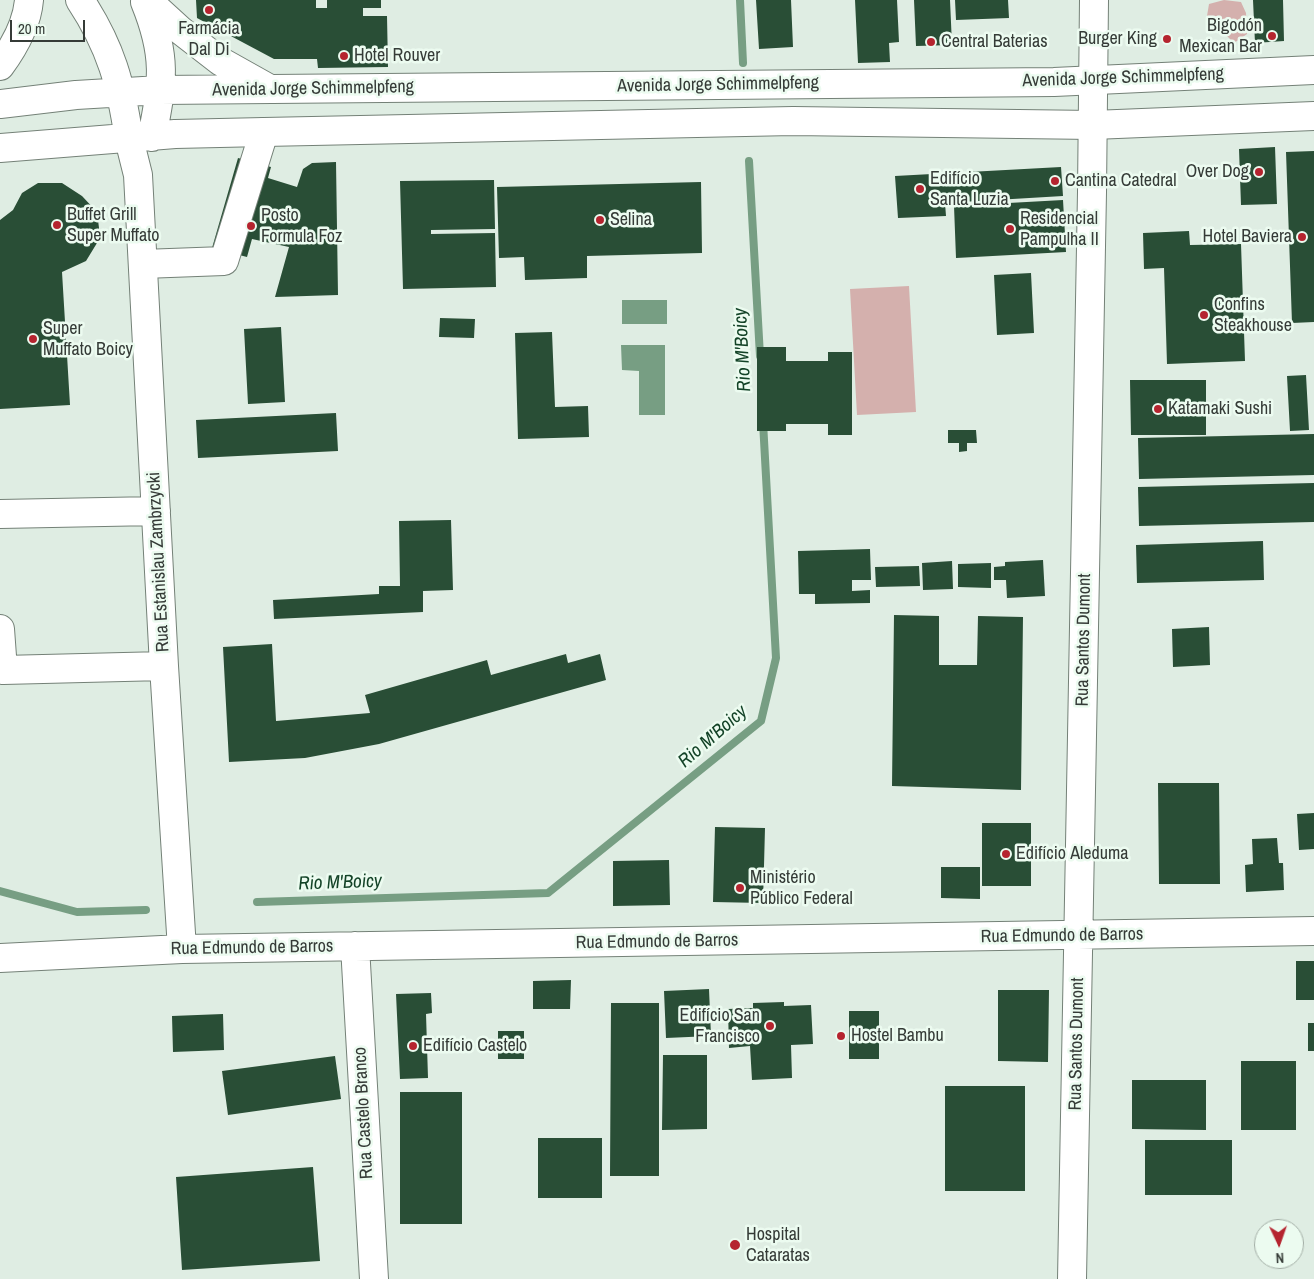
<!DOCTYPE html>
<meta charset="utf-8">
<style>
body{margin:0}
#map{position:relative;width:1314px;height:1279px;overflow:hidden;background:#dfede3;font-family:"Archivo Narrow",sans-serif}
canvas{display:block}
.north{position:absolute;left:1254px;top:1219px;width:50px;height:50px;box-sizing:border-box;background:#ecfbf0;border:1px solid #a3aea6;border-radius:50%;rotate:177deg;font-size:14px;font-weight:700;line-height:20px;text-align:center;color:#353b37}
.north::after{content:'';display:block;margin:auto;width:18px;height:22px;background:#b5242f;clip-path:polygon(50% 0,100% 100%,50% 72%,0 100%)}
.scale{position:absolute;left:10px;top:20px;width:75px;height:22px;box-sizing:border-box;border:2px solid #353b37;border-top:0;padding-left:6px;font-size:15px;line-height:18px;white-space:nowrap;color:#353b37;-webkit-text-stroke:4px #ecfbf0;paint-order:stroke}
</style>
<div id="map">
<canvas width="1314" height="1279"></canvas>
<div class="north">N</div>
<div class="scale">20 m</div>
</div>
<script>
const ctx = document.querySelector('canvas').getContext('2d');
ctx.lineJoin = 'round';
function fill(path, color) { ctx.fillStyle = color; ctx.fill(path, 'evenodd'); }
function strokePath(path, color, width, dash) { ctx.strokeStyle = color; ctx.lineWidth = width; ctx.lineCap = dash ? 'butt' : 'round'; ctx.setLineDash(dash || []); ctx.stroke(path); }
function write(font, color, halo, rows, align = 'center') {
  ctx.font = font + ' "Archivo Narrow",sans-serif'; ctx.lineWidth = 5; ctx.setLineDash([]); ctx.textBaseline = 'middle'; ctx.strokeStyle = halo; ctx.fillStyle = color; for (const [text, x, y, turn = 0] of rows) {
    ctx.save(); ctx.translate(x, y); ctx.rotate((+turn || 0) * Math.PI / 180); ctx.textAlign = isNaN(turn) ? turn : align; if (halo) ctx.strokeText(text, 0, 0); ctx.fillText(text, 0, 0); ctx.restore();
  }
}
fill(new Path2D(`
 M1224,0L1241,2L1246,13L1247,34L1234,43L1207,16L1209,4Z
 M909,286L916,412L857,415L850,289Z`), '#d4b0ad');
fill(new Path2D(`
 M622,300H667V324H622Z
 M621,345H665V415H639V371L622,370Z`), '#779e83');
strokePath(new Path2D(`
 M740,0L743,63
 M749,161L760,356
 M0,891L77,912L146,910
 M257,902L548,893L761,721L776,658L763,422`), '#779e83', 8);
fill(new Path2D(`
 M196,0H316V8H327V0H381V8H363V16H387L388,67L318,68L317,59H274L197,18Z
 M756,0H791L793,47L759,49Z
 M855,0H897L899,42L889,43L890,62L858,63Z
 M914,0H950L952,45L916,46Z
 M955,0H1008L1009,18L956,20Z
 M1253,0H1283L1284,41L1255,43Z
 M1275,147L1277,204L1241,205L1239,149Z
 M1314,151V322L1292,323L1286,152Z
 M238,158L271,167L268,178L297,187L303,169L312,163L336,162L338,295L275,297L289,247L252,239L247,257L212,248Z
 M1061,167L1063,196L945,203L946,216L898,218L895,176Z
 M494,180L495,229L431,230V234L495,233L496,287L403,289L400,181Z
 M701,182L702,253L587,256V278L525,280L524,257L499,258L497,187Z
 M38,183H62L82,196L97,212L99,228L97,243L86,261L62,272L70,405L0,409V220L13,210L22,193Z
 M1063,200L1066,252L956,258L954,206Z
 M1189,231L1190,245L1241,244L1245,361L1167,364L1164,268L1144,269L1143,233Z
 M1031,273L1034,333L997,335L994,275Z
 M440,318L475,319L474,338L439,337Z
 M281,327L285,402L248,404L244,329Z
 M552,332L555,407L588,406L589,437L518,439L515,333Z
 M757,347H786V361H828V352H852V435H828V424H786V431H757Z
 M1306,375L1309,430L1290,431L1287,376Z
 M1130,380H1206V435H1131Z
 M336,413L338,451L198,458L196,420Z
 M948,430H976L977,443H967V451L959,452V443H948Z
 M1314,434V475L1139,479L1138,438Z
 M1314,483V522L1139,526L1138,487Z
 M451,520L453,590L423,591V612L274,619L273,600L379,594V586H400L399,521Z
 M1263,541L1264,580L1137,583L1136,545Z
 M870,549L871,580H852V591L870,590V603L815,604V594H799L798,551Z
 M1043,560L1045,596L1007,598L1006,580H994V567L1005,566V562Z
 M952,561L953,589L923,590L922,563Z
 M991,563V588L958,587V564Z
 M919,566L920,586L876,587L875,567Z
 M894,615L939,616V665H977L978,616L1023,617L1021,790L892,786Z
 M1209,627L1210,665L1173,667L1172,629Z
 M272,644L276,721L370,713L365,695L487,660L491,675L566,654L568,663L600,654L606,680L379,744L305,758L229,762L223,647Z
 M1158,783H1219L1220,884H1159Z
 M1314,813V849L1299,850L1297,814Z
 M982,823H1031V886H982Z
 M715,827L765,828L763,903L713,902Z
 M1277,838L1279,863H1283L1284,890L1246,892L1245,865L1253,864L1252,839Z
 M669,860L670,905L613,906V861Z
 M941,867H980V899L941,898Z
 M1296,961H1314V1000H1296Z
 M571,980L570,1009H533V981Z
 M709,989L711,1036L666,1038L664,991Z
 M998,990H1049L1048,1062L998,1061Z
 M431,993L432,1013L426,1014L428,1078L400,1079L396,994Z
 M784,1002V1006L811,1005L813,1044L791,1045L792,1078L752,1080L750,1046L729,1048L728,1009L753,1008V1003Z
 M611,1003H659V1176H610Z
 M849,1011H879V1059H849Z
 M223,1014L224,1050L173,1052L172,1016Z
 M1308,1023H1314V1051H1308Z
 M498,1031H524V1059H498Z
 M663,1055H707V1129L662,1130Z
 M335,1056L341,1099L228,1115L222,1071Z
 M1241,1061H1296V1130H1241Z
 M1132,1080H1206V1130L1132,1129Z
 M945,1086H1025V1191H945Z
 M400,1092H462V1224H400Z
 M538,1138H602V1198H538Z
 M1145,1140H1232V1195H1145Z
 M313,1167L320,1261L182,1270L176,1177Z`), '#294e36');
const minor = new Path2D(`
 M129,139L138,175L164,666L182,949
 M143,264L224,261L264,132
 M0,514L156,511
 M0,629L3,670L164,666
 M355,946L374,1279
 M0,958L182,949L1314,931
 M1072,1279L1092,192L1094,0`);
const major = new Path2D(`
 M80,0C111,47 121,84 129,139
 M147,0L180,30L220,61L270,89
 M145,2C167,56 163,81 152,137
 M0,66C14,47 27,24 29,0
 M0,104L76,95L160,90L1054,82L1314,70
 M0,148L175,134L264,132L793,121L1093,125L1314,116`);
strokePath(minor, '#748177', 30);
strokePath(major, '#748177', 30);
strokePath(minor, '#fff', 28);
strokePath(major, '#fff', 28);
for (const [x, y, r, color] of [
 [209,10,5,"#b5242f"],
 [1272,36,5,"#b5242f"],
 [1167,39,5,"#b5242f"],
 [931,42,5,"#b5242f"],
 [344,56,5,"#b5242f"],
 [1259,172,5,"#b5242f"],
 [1055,181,5,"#b5242f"],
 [920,189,5,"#b5242f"],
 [600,220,5,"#b5242f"],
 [57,225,5,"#b5242f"],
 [251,226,5,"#b5242f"],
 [1010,229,5,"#b5242f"],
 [1302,237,5,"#b5242f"],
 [1204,315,5,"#b5242f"],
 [33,339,5,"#b5242f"],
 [1158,409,5,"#b5242f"],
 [1006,854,5,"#b5242f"],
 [740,888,5,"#b5242f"],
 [770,1026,5,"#b5242f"],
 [841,1036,5,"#b5242f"],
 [413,1046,5,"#b5242f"],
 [735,1245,6,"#b5242f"]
]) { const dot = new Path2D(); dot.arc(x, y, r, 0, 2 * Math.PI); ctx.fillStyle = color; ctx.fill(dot); strokePath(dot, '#ecfbf0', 2); }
write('18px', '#353b37', '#ecfbf0', [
 ["Bigodón",1262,26,"right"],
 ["Mexican Bar",1262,47,"right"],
 ["Farmácia",209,29,"center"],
 ["Dal Di",209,50,"center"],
 ["Burger King",1157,39,"right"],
 ["Central Baterias",941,42],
 ["Hotel Rouver",354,56],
 ["Over Dog",1249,172,"right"],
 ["Edifício",930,179],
 ["Santa Luzia",930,200],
 ["Cantina Catedral",1065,181],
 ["Buffet Grill",67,215],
 ["Super Muffato",67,236],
 ["Posto",261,216],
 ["Formula Foz",261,237],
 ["Residencial",1020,219],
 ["Pampulha II",1020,240],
 ["Selina",610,220],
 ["Hotel Baviera",1292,237,"right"],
 ["Confins",1214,305],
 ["Steakhouse",1214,326],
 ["Super",43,329],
 ["Muffato Boicy",43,350],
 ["Katamaki Sushi",1168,409],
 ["Edifício Aleduma",1016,854],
 ["Ministério",750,878],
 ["Público Federal",750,899],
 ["Edifício San",760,1016,"right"],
 ["Francisco",760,1037,"right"],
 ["Hostel Bambu",851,1036],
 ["Edifício Castelo",423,1046],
 ["Hospital",746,1235],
 ["Cataratas",746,1256]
], 'left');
write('18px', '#353b37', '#ecfbf0', [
 ["Avenida Jorge Schimmelpfeng",1123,78,-2],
 ["Avenida Jorge Schimmelpfeng",718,85,-1],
 ["Avenida Jorge Schimmelpfeng",313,89,-1],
 ["Rua Estanislau Zambrzycki",159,562,-93],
 ["Rua Santos Dumont",1084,640,-89],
 ["Rua Edmundo de Barros",1062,936,-1],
 ["Rua Edmundo de Barros",657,942,-1],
 ["Rua Edmundo de Barros",252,948,-1],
 ["Rua Santos Dumont",1077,1044,-89],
 ["Rua Castelo Branco",364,1113,-93]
]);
write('italic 19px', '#134327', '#ecfbf0', [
 ["Rio M'Boicy",743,350,-93],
 ["Rio M'Boicy",713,737,-41],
 ["Rio M'Boicy",340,883,-2]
]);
</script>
